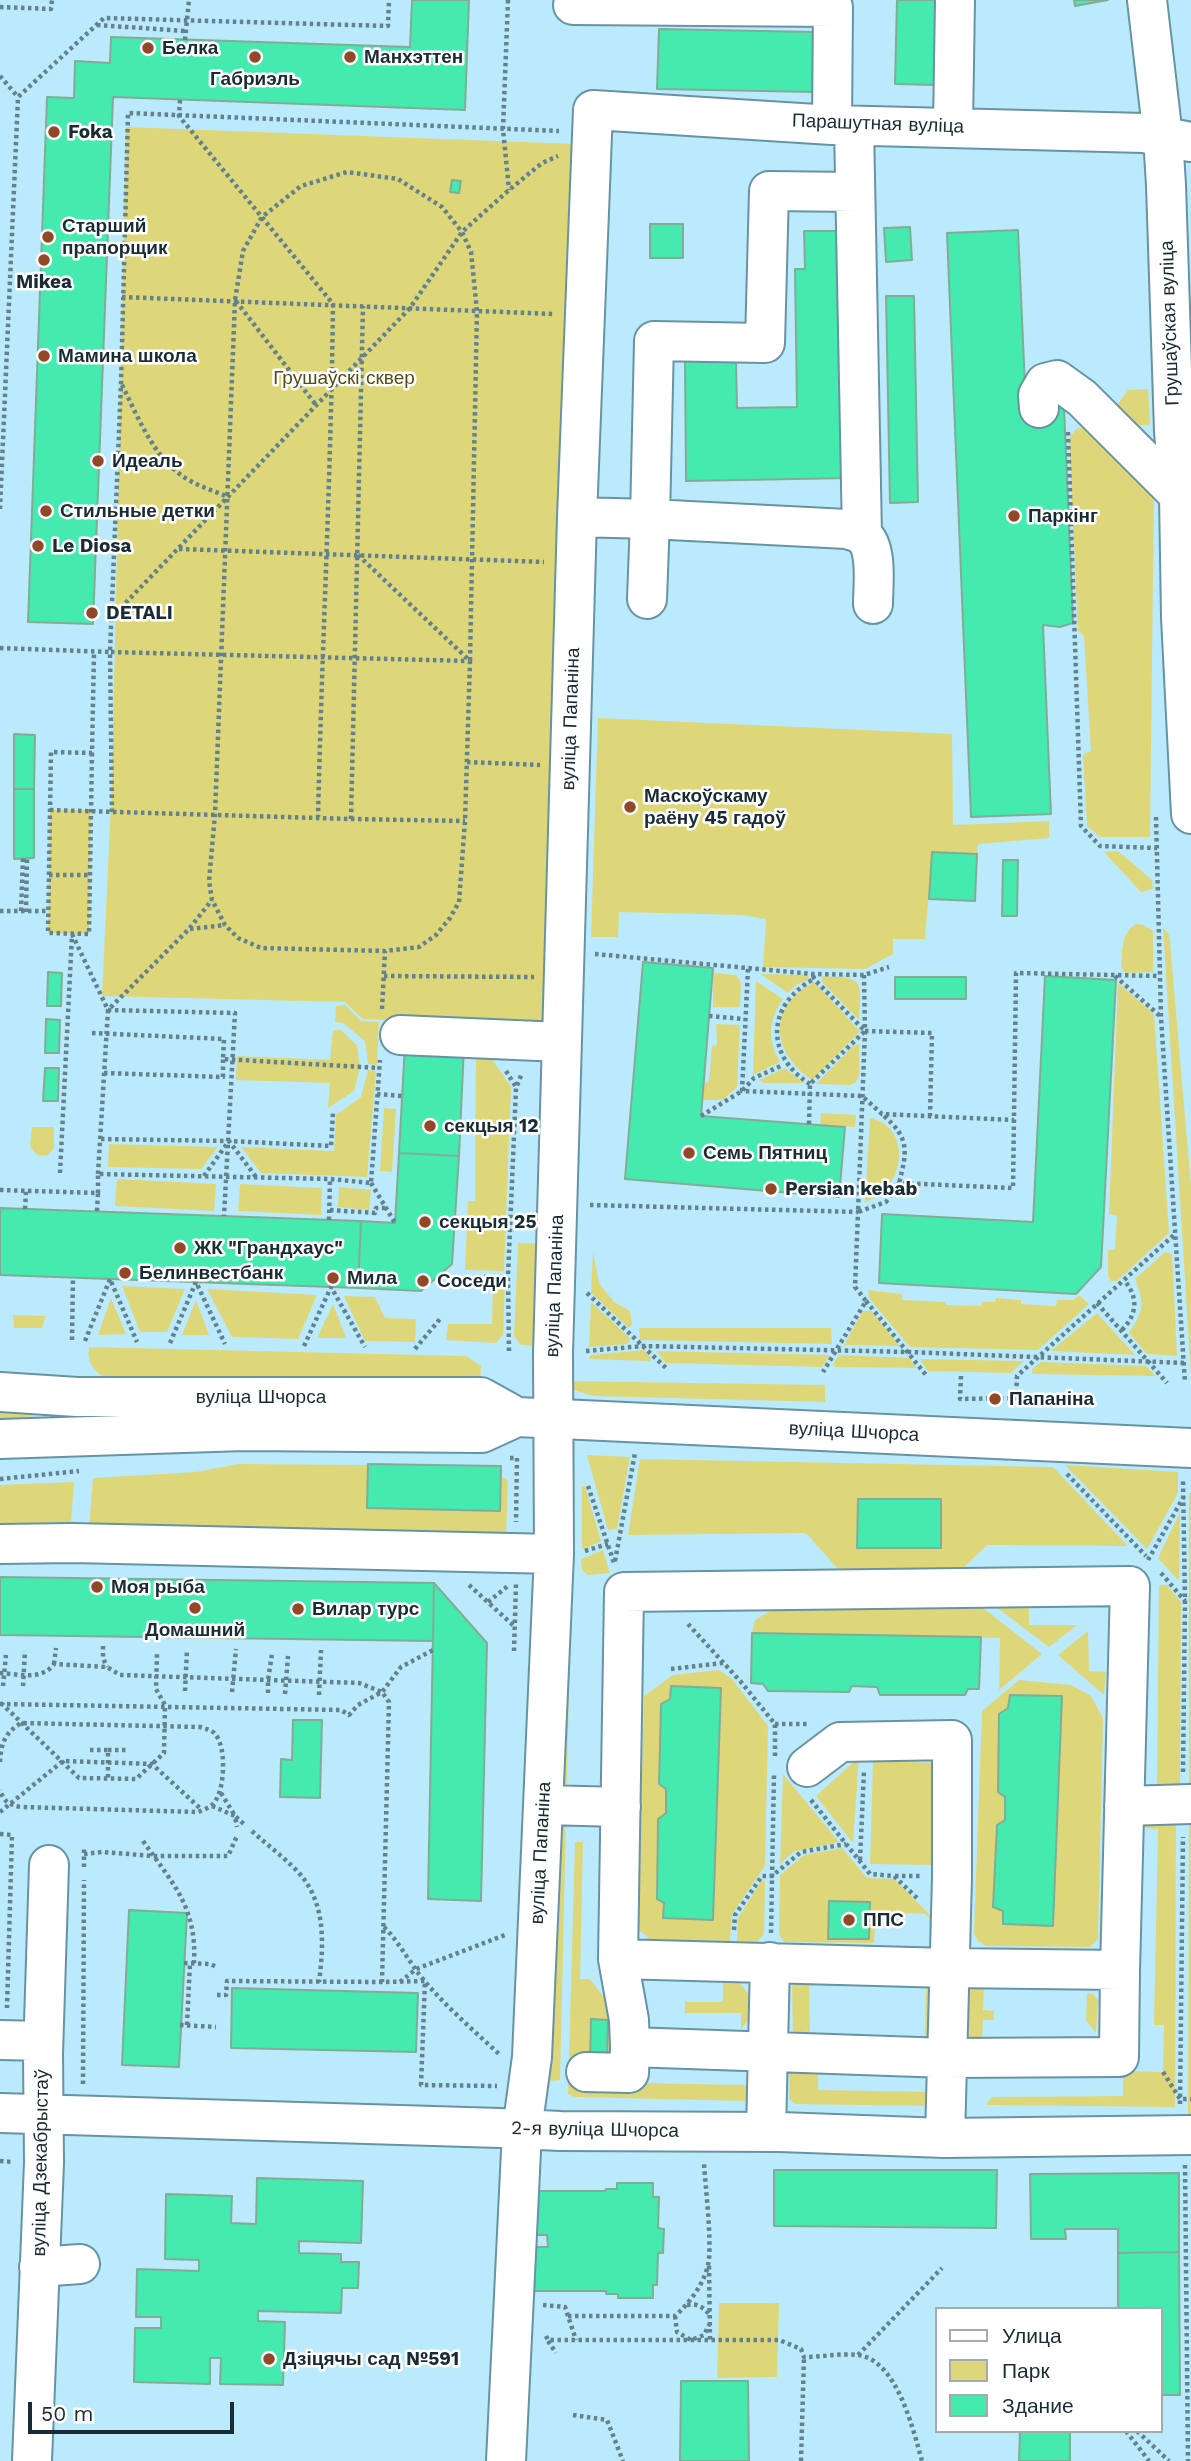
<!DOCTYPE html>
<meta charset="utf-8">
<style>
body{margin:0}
#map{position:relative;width:1191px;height:2461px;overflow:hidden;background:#bceafd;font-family:"Work Sans",sans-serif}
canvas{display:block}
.legend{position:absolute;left:935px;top:2307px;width:228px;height:126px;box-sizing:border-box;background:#fff;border:2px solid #a3abad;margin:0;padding:9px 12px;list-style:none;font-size:21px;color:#1a2c33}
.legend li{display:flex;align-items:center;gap:14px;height:35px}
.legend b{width:35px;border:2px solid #a3abad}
.scale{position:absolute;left:28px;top:2402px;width:206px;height:32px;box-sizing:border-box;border:4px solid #1a2c33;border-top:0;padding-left:9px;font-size:21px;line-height:24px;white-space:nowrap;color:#1a2c33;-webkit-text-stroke:5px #fff;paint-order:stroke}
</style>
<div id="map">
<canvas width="1191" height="2461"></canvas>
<ul class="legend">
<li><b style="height:9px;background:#fff"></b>Улица</li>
<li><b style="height:19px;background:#ded77a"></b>Парк</li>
<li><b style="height:19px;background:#44eaae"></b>Здание</li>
</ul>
<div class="scale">50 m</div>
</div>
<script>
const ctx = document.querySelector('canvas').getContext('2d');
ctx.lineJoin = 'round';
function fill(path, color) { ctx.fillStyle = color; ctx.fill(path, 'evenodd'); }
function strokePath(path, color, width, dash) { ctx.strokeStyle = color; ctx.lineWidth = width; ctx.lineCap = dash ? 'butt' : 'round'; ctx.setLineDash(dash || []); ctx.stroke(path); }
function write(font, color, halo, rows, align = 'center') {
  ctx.font = font + ' "Work Sans",sans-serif'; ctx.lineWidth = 5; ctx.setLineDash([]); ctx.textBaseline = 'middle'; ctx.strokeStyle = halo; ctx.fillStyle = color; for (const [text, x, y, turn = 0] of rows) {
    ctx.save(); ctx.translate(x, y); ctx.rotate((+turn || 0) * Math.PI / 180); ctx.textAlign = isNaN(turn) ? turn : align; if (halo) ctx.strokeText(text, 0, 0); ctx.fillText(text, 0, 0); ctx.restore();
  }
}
fill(new Path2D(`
 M126,127L576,144L549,1025L363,1019L345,1002L102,996L112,782Z
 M1148,389L1150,425H1131L1114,409L1128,390Z
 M1085,427L1154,489L1150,837H1100L1087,826L1083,754L1091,751L1084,636L1078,631L1069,438L1076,429Z
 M598,718L952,734L953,825L1049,821V838L978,844L977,854L932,852L925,939H893V954L865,969L763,967L766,919L742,915L619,912L618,937H591Z
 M50,810H91L89,934L48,933Z
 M1118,851L1152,880L1153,889L1141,892L1104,852Z
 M1136,924L1144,925L1153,931V972L1126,973L1121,968C1123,950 1120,934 1136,924Z
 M1163,927L1169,935L1170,942L1191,1187V1376Z
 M713,973L736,975L741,982L740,1007H713Z
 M760,974L808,975L809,979L796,985L788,993Z
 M823,976C866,978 861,980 859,1020L821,981Z
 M756,981L783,999C768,1021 767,1039 780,1062L753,1075Z
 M814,982L860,1031L812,1080C771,1052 767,1007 814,982Z
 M1118,983L1154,1014L1169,1233L1117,1281H1111L1108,1276V1250H1115L1117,1216L1109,1214Z
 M345,1005L361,1021L379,1022L377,1065L368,1064L365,1041L343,1023L335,1022L336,1006Z
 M716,1024L740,1025L737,1087L723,1100H702L704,1083L709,1082L712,1046L717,1045Z
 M333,1030H341L357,1045L360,1068L354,1091L328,1108L330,1083L236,1080L237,1056L330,1060Z
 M859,1044V1075L856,1082L850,1085L816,1084L853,1046Z
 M476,1049H485L511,1087L504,1271L465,1270L468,1201H475Z
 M785,1068L804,1083H764L759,1080Z
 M368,1070L376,1071L367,1177L261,1173L241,1147L334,1151L336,1115L361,1097Z
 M384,1108L396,1109L392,1172L380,1171Z
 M821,1113L856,1115L855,1127L820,1125Z
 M870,1118C912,1126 907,1189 865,1202Z
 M32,1127H54V1148L47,1156L37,1155L30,1146Z
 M109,1144L218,1147L201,1169L108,1167Z
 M117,1179L216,1184L214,1211L115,1206Z
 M240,1184L322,1188L321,1215L238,1211Z
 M339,1187L371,1190L369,1210L338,1207Z
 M518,1243L543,1244L539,1346L521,1345L514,1336Z
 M593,1252L599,1283L614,1302L630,1311L632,1324L629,1328L591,1293Z
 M1165,1252L1172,1254L1177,1356L1147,1354L1129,1333C1143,1311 1145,1304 1135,1279Z
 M493,1280L505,1283L503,1335L496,1343L446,1340L448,1324H492Z
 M122,1286L185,1289L167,1332H140Z
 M207,1289L317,1295L298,1339L232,1337Z
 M868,1290L902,1294V1300L945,1302L946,1305L981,1306L982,1302H995L996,1298L1021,1300V1304L1056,1306L1057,1300H1074L1079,1295L1089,1304L1038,1350L910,1347L869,1298Z
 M344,1296L375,1297L385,1318L416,1319L415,1342L365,1341Z
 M111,1298L126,1334L98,1335Z
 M196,1300L209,1335H182Z
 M591,1302L631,1339L627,1344L589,1347Z
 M333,1304L346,1338H317Z
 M863,1311H871L900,1346L844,1345Z
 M1097,1313L1135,1355L1051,1351Z
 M13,1315L46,1316L42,1328H14Z
 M639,1328H831L832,1344L640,1340Z
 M89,1347L466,1356L481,1366L480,1385L114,1383C99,1375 86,1366 89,1347Z
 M644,1350L651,1358L650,1361L588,1359L591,1355Z
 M656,1351L830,1355L822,1367L666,1363Z
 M839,1355L909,1358L917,1368L835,1367L833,1364Z
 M920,1359L1024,1361L1011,1373L928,1371Z
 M1041,1362L1146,1366L1156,1376L1032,1374V1369Z
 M565,1381L825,1385V1402L593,1396L574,1390Z
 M0,1402L35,1411L30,1418L0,1419Z
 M587,1455L630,1457L617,1529L608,1530Z
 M640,1459L1053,1467L1128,1546L987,1545L959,1572L839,1570L806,1533L628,1535Z
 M569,1461L574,1472L560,2080L549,2081Z
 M239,1464L501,1466V1476L508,1481L506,1537L89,1527L93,1478L196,1472Z
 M1065,1465L1178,1472V1493L1147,1549Z
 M74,1482L71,1524L0,1523V1485Z
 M582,1486H585L601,1541L584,1549L582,1548Z
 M1189,1493H1191V1800L1189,1801Z
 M1180,1512L1179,1581L1158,1558Z
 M603,1550L610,1573L588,1575L582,1570L581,1559Z
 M1159,1585H1167L1181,1602L1180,1785L1157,1786Z
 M1029,1602V1625H1077L1049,1647L992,1604Z
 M780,1605L983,1608L1042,1654L999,1690L1000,1638L752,1633L755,1620Z
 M1088,1631L1089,1671L1106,1672L1104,1695L1058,1655Z
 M719,1670L732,1679L768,1726L765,1866L732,1914L730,1941L651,1940L639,1930L638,1918L644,1696L673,1675Z
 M1019,1680L1071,1685L1091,1696L1103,1718L1098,1939L1090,1947L986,1946L978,1941L974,1933L982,1711Z
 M859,1757L853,1843L816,1796Z
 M873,1761L943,1763L941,1865L870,1864Z
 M783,1774L839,1842L793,1852L780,1864Z
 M1189,1809H1191V2113L1188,2114Z
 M1154,1813H1176L1175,2107L986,2105L992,2097L1123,2096V2071L1163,2072L1164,2025H1154L1158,1829L1142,1828Z
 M575,1842H583L580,1979H590L603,1996L613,1997V2064L578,2082L746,2085L747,2062L753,2091L746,2101L575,2097L568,2094Z
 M842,1848L867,1878L894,1879L941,1926V1948H929V1918L925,1914L876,1912L874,1943L784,1942L779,1934L780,1875L804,1855Z
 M762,1880L765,1882L764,1934L757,1942H737L738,1918Z
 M723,1975C748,1983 763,2008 741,2029V2013H685V2002H723Z
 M792,1980H809L810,2042L793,2041Z
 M926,1983H930L934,2038L925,2044Z
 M975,1986L984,1987L983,2010L994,2011V2020H983L982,2041H975L969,2037L965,2021L968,1992Z
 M1087,1993L1093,1994L1098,2000L1096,2033L1086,2020Z
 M818,2066V2090L934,2092L926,2106L796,2104L789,2099L790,2067Z
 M719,2303H779L777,2377L717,2378Z`), '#ded77a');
const building = new Path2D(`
 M412,0H469L465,110L113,97L93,624L28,622L47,97L74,98L75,61L110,63L111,37L410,47Z
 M897,0H936L935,85L895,84Z
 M1074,0H1108L1075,6Z
 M659,29L815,32L814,92L657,89Z
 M452,180L461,181L459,193L450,192Z
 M650,224H683V258H650Z
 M910,227L912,260L886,262L884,228Z
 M1018,230L1026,408L1064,407L1073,623L1060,627L1043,625L1051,814L971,817L947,233Z
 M804,231H837L851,478L686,481L685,361L736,360L737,408L797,407L795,269H805Z
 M886,296H914L918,502L890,503Z
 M14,734L35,735L34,789H14Z
 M14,789H34V858L14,859Z
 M932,852L977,854L975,901L929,899Z
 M1003,860H1018L1017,916H1002Z
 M643,962L713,968L701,1116L845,1127L839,1197L625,1179Z
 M48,972L62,973L61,1006H47Z
 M1045,976L1116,980L1101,1267L1076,1294L879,1283L882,1214L1033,1222Z
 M895,977H966V999H895Z
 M46,1019L60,1020L59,1053H45Z
 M405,1044L464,1046L459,1156L399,1153Z
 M45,1068H59L58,1101H43Z
 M399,1153L459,1156L452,1264L421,1291L358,1288L361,1221L395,1223Z
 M0,1208L361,1221L358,1288L0,1275Z
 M368,1464L501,1466L500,1511L367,1508Z
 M858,1499H941V1548H857Z
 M0,1577L434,1583L433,1641L0,1635Z
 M434,1583L487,1643L481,1901L428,1899Z
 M752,1633L981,1637L979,1689H968L965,1695H880L877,1687L852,1686L849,1692L768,1691L763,1684L751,1683Z
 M671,1686L721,1688L713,1920L663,1918L664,1903L657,1899L658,1819L666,1813V1789L659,1784L661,1704L670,1699Z
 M1010,1695L1062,1696L1053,1926L1003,1924V1911L993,1907L997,1825L1005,1820V1797L998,1792L999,1714L1008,1708Z
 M293,1720H322L320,1798L280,1797L281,1759L292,1760Z
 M829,1901L870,1902L869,1939H828Z
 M129,1910L187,1913L179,2067L122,2065Z
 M232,1988L418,1993L416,2052L231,2048Z
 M591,2019L608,2020L607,2060H590Z
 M774,2170H997L996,2228L774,2226Z
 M1179,2173V2252L1118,2253V2229H1065L1066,2239H1031L1030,2174Z
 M257,2178L363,2181L361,2243L299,2241V2253L341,2254V2262H359L358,2288H342L341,2313L258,2311V2321L285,2322L283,2385L220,2384L221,2358H210V2384L134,2382L135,2328H161V2317H136L137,2269L199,2271V2260L165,2259L166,2194L232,2196L231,2223L256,2224Z
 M617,2183H653V2197H659L658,2228L664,2229L663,2253H658L657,2285H653V2298H618V2294H606V2291H534L535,2247H548L547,2235H536L537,2191H605L606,2189H617Z
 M1179,2252L1180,2395H1161V2309H1118V2253Z
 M681,2381H748L749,2461H680Z
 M1020,2431H1070V2461H1019Z`);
fill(building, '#44eaae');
strokePath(building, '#82ac98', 2);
const minor = new Path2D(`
 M1147,0L1163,137L1166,185L1174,431L1179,495L1181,617L1191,814
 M573,5L833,7L832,125
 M854,126L862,535
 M953,126L955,0
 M1039,408L1038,395L1045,383L1057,380L1082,398L1179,495
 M577,517L650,519L654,341L765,343L769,191L855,192
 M647,599L650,519L847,529C852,531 859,532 863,536C878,547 873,587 873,604
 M400,1035L561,1042
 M0,1544L73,1543L554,1554
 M1130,1586L1120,1970L949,1968L618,1959L624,1592Z
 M807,1767L840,1742L952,1740V1877L945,2138
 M544,1805L621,1807
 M1124,1806L1191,1804
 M618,1959L629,2020L630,2047L947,2058L1119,2057L1120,1970
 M0,2040L43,2041
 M586,2072L629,2073L630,2047
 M0,2113L500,2128L560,2131L780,2132L945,2138L1191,2135
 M766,2132L770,1962
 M39,2267L80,2264
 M32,2461L44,2163L43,2054L49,1865
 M506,2461L522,2130L532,2057L554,1554L553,1353L577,517L593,110L832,125L1144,133L1191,142`);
const major = new Path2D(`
 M0,1392L77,1397H481L517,1417L1191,1448
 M0,1439L244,1431L482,1433L517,1417`);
strokePath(minor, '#6793a4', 42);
strokePath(major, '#6793a4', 42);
strokePath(new Path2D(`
 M508,0L503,129L509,190
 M0,7L51,9L52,0
 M97,25L186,31
 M185,40L189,0
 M0,76L18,97
 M180,100L179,116L333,304C331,476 322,646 318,817
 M122,297L554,314
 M236,301L316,405
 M122,385C139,419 154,459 187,479C200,487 215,491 228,497
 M1068,432L1081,826L1100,846L1157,848
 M0,509L18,97L104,18L388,26L389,0
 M179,549L544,562
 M358,555L470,661L465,821L459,902L450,918L436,935L419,947L385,951L261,948L238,938L225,925L212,900L209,881L215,814L235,300L243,251L262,217L301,186L347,172L398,179L442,207L462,232L471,252L477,311L470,661
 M111,618L410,308L462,232L509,190L542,163L558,156
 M0,648L110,652L121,383L128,113L559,131
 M92,753L89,934L48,933L51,752L92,753L94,652
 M467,762L540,765
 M50,810L351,819L363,306
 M112,812L110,652L469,661
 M1156,817L1161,1017L1185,1383
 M351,819L465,821
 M49,875H90
 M0,911H48
 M21,911L23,858
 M26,912L27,858
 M190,929L225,925
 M72,934L108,1010L235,1013L224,1216
 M595,954L813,974L864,975L889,967
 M748,969L742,1091L862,1096L882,1114L1014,1120
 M864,975L865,1031L858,1212L886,1202L899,1183L1013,1188L1016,973L1160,976
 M384,976L534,977
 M1115,976L1160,1016
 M382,1009L385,951
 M709,1016L744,1019
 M865,1031L932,1033L930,1116
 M92,1033L224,1039L223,1059L379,1068
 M506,1071L516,1087
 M104,1073L223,1077V1059
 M810,1084C764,1055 767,1004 814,979
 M377,1094L402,1096
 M701,1116L742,1091L754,1078L783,1065
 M884,1116C910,1138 907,1153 899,1183
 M809,1124L810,1084L865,1031L814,979L813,974
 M101,1139L229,1141L331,1146L333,1113
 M60,1173L72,935
 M98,1174L108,1010L189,929L212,900
 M204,1176L229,1141L256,1177
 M371,1183L395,1223
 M0,1190L98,1193V1174L330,1179L371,1183L380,1060
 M590,1205L858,1212L855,1287L866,1301L823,1372
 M25,1209L26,1191
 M330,1210L375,1213L376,1208H387
 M97,1211L98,1193
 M329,1220L330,1179
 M477,1277H508
 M587,1293L667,1369
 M866,1301L926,1375
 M1097,1303L1167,1383
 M1122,1330C1137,1314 1139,1298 1124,1280
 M72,1340L73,1277
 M85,1341L110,1279L137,1342
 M170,1343L196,1282L225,1344
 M304,1346L331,1287L365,1347
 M415,1349L440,1319
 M509,1351L508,1277L516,1088L522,1073
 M586,1351L643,1346L909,1352L1185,1363
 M961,1376L960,1399L1016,1398L1017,1376L1174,1235
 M510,1458H517L516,1522
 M1067,1474L1146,1556
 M0,1479L79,1471
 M588,1486L614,1563
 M585,1551L608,1544
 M1148,1560L1183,1498
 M615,1561L635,1453
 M1161,1573L1185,1601
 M469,1585L514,1626
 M488,1602L509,1585
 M688,1624L741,1682L775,1724V1758
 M103,1646V1658L107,1667
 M514,1651L516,1583
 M54,1664L56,1648
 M671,1669L723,1663
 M0,1673C18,1674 42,1681 54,1664L107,1667L120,1675L359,1683L382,1692L389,1702L382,1982L425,1981L421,2085L497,2086
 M3,1686L6,1655
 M23,1686L25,1651
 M185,1691L187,1650
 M232,1692L236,1649
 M268,1693V1680L272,1654
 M285,1694L288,1656
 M319,1695L321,1650
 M1,1703L79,1778L136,1779L164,1753L165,1705L156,1689L157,1654
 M0,1704L341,1710L349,1715L358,1705L382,1692L401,1667L433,1650
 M775,1724H809
 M90,1750H108V1779
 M108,1750H129
 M0,1762C1,1743 5,1733 21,1723L200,1727C206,1729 212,1730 215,1734C227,1747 225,1792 213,1804C209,1808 203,1810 198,1812L21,1807C9,1805 4,1802 0,1790
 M1183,1772L1185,1601L1183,1480
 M221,1793L235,1816L246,1826
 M811,1800L870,1874L894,1876L918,1899
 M212,1806L235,1816L237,1827
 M0,1812L63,1761L152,1764L202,1810
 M252,1831C267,1845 284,1857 298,1872C326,1902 324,1944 319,1982
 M0,1834L12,1835L7,2008
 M143,1841C173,1884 197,1907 194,1963
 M84,1854L102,1852L154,1856H228L237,1836
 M860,1860L864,1771
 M84,1867V1847
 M895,1876H922
 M384,1927C401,1944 411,1966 427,1984C449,2009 474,2031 499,2054
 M734,1930L735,1915L762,1876H772L801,1852L846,1844
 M771,1933L774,1774
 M184,1963L210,1964L217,1967
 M400,1982L416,1969L505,1935
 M217,1995H226L227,1981L382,1982
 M180,2025L216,2027
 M187,2025L190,1963
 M1163,2072L1180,2099H1191
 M83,2084L84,1880
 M1180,2104L1183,1837
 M0,2161L12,2162
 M1185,2165L1188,2461
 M709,2266L710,2340
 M543,2305L565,2307L576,2340
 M687,2305C697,2303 703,2307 709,2314
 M568,2316H675C690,2303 707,2280 709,2259C711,2233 706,2192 704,2164
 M675,2316L677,2332L691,2340L704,2335L709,2325
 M546,2336L548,2340H779L801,2349L804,2357C821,2357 841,2353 858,2355C897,2360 913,2429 922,2461
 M548,2341L556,2353
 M858,2355L942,2268
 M573,2415L607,2420L623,2461
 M1126,2431L1149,2461
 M1137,2431L1169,2461
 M801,2461L804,2357`), '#63828e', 4.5, [3.5, 3.5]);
strokePath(minor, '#fff', 38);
strokePath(major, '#fff', 38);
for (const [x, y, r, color] of [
 [148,48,7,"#904826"],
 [255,57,7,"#904826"],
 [350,57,7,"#904826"],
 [54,132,7,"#904826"],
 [48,237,7,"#904826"],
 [44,260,7,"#904826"],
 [44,356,7,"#904826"],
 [98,461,7,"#904826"],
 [46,511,7,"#904826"],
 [1014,516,7,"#904826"],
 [38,546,7,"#904826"],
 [92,613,7,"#904826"],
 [630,807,7,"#904826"],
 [430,1126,7,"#904826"],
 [689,1153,7,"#904826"],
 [771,1189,7,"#904826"],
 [425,1222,7,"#904826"],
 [180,1248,7,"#904826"],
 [125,1273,7,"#904826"],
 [333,1278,7,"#904826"],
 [423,1281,7,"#904826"],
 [995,1399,7,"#904826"],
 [97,1587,7,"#904826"],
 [195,1608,7,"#904826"],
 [298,1609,7,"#904826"],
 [849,1920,7,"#904826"],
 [269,2359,7,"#904826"]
]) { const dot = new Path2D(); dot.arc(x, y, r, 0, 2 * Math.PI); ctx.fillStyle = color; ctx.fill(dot); strokePath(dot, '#fff', 2.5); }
write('bold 19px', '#1a2c33', '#fff', [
 ["Белка",162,48],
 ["Манхэттен",364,57],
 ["Габриэль",255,79,"center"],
 ["Foka",68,132],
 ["Старший",62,226],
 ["прапорщик",62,248],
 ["Mikea",44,282,"center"],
 ["Мамина школа",58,356],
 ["Идеаль",112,461],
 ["Стильные детки",60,511],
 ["Паркінг",1028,516],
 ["Le Diosa",52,546],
 ["DETALI",106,613],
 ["Маскоўскаму",644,796],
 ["раёну 45 гадоў",644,818],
 ["секцыя 12",444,1126],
 ["Семь Пятниц",703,1153],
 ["Persian kebab",785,1189],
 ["секцыя 25",439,1222],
 ["ЖК \"Грандхаус\"",194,1248],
 ["Белинвестбанк",139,1273],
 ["Мила",347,1278],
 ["Соседи",437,1281],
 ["Папаніна",1009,1399],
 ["Моя рыба",111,1587],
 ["Вилар турс",312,1609],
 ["Домашний",195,1630,"center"],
 ["ППС",863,1920],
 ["Дзіцячы сад №591",283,2359]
], 'left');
write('19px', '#1a2c33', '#fff', [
 ["Парашутная вуліца",878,124,2],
 ["Грушаўская вуліца",1170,323,-92],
 ["вуліца Папаніна",571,719,-88],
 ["вуліца Папаніна",555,1286,-88],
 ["вуліца Шчорса",261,1397],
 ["вуліца Шчорса",854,1432,3],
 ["вуліца Папаніна",541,1853,-87],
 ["2-я вуліца Шчорса",595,2130,1],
 ["вуліца Дзекабрыстаў",41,2163,-89]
]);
write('19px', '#534e15', '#fff', [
 ["Грушаўскі сквер",344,378]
]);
</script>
